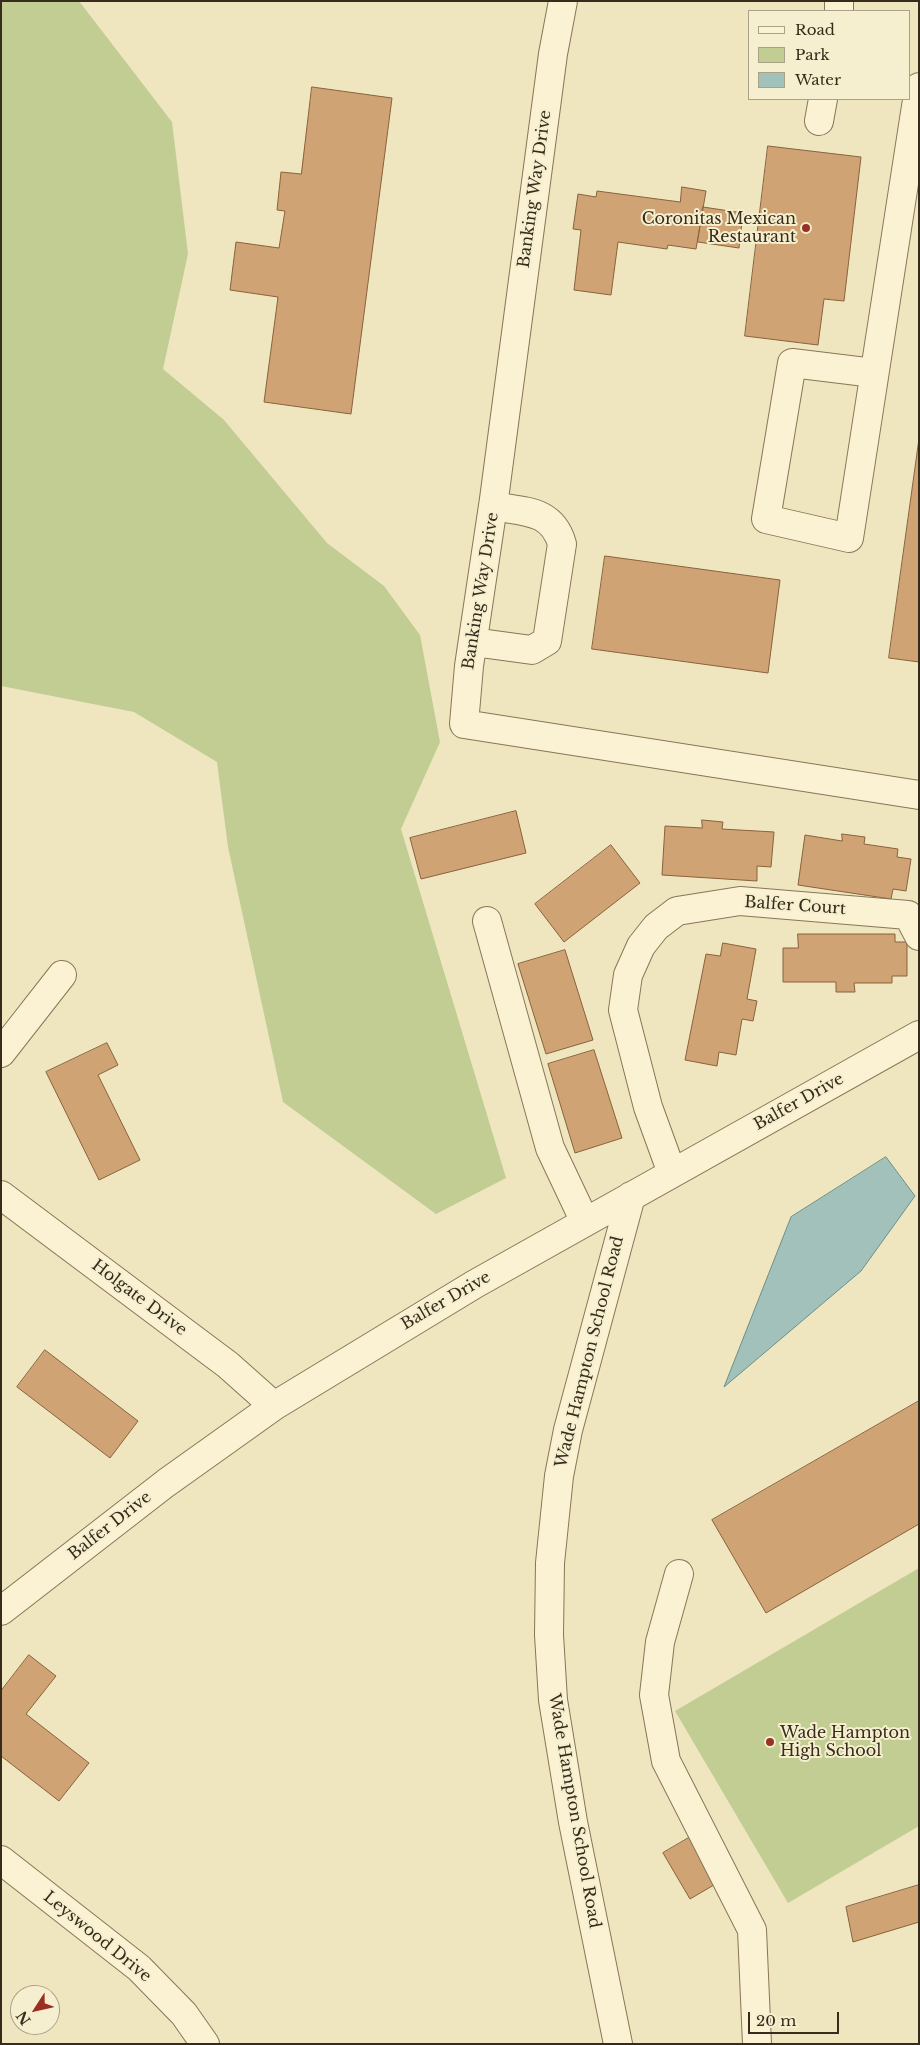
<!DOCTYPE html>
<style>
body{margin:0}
#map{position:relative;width:920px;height:2045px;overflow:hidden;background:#efe6bf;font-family:"Libre Baskerville",serif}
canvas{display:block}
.frame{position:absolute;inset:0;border:2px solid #372c1c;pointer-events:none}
.legend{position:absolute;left:748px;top:10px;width:162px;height:90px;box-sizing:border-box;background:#f6efcf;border:1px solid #aaa187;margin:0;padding:6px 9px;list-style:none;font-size:15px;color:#372c1c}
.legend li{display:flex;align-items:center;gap:10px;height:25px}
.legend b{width:25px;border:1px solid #aaa187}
.north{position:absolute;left:10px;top:1985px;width:50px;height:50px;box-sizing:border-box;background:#f6efcf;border:1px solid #aaa187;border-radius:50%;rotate:235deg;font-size:14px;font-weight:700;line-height:20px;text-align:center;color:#372c1c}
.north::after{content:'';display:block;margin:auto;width:18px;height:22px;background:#9a3025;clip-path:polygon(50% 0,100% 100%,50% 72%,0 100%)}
.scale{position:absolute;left:748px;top:2012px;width:91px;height:22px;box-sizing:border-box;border:2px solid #372c1c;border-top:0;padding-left:6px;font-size:15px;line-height:18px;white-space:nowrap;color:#372c1c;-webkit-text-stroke:4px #f6efcf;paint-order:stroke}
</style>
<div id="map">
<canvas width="920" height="2045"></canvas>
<div class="frame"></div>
<ul class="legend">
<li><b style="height:6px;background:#faf2d2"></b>Road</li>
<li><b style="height:14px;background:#c1cd93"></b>Park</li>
<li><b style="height:14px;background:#a2c1bb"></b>Water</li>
</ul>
<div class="north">N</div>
<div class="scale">20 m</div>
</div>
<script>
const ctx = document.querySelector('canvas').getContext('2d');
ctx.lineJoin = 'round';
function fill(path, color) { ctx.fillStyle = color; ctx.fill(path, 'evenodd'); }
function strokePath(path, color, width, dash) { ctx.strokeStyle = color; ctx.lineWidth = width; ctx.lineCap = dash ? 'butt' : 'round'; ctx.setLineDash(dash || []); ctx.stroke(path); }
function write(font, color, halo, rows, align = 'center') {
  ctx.font = font + ' "Libre Baskerville",serif'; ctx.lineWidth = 4; ctx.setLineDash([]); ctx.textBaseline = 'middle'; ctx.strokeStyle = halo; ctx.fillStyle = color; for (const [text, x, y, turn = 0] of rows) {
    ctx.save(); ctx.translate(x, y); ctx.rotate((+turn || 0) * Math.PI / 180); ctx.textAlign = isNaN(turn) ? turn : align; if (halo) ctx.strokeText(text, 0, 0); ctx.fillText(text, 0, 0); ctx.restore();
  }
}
fill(new Path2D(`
 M1,1H79L172,122L188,254L163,369L224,420L327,543L384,586L420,635L440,742L401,829L506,1178L436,1214L283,1102L228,847L217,762L134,712L1,686Z
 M919,1568V1826L788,1903L675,1711Z`), '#c1cd93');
const water = new Path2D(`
 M886,1157L915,1196L861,1271L724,1387L791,1217Z`);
fill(water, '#a2c1bb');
strokePath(water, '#698f89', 1);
const building = new Path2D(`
 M312,87L392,98L351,414L264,402L278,297L230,290L236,242L279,248L285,211L277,210L281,172L301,174Z
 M768,146L861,157L844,301L824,299L818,345L745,336Z
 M682,187L706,191L696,249L668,245L667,249L618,242L611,295L574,290L581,230L573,229L578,194L596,197L597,191L680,202Z
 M703,207L743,213L739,248L698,242Z
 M919,439V662L889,658Z
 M605,556L780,580L768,673L592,649Z
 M516,811L526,853L421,879L410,838Z
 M702,820L723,822L722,829L774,832L771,867L757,866V881L662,875L665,826L702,828Z
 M842,834L865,837L864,844L898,849L897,857L911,859L906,891L893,889L891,899L798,885L805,835L842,841Z
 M611,845L640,883L564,942L535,904Z
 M798,934H895V942H907V976H892V983H854L855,992H836V982H783V948H798Z
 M723,943L756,949L747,999L757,1001L753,1021L742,1019L736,1055L719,1052L717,1066L685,1060L706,954L720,956Z
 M565,950L593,1040L546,1054L518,964Z
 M107,1043L118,1065L98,1075L140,1160L99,1180L46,1072Z
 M594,1050L622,1138L575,1153L548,1064Z
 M45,1350L138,1421L110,1458L17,1387Z
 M919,1401V1524L766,1613L712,1520Z
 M29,1655L56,1676L26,1714L89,1763L59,1801L1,1756V1691Z
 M692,1836L719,1882L690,1899L663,1853Z
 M919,1885V1922L853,1942L846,1907Z`);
fill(building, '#cfa373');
strokePath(building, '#88623c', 1);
const minor = new Path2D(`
 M563,1L553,54L494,499L469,666L464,724L919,795
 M839,11V1
 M819,121L823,99
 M874,373L792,363L766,519L849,538L919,87
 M473,642L532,650L547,641L562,544C552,509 524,512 493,506
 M487,921L550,1148L585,1222
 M1,1053L62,975
 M672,1173L648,1107L623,1010L628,975L641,946L656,927L677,911L740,901L908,915L919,936
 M1,1195L228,1365L274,1406
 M679,1574L660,1642L654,1695L666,1761L752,1930L757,2044
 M1,1611L166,1483L274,1406L475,1284L919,1035
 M1,1860L139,1968L184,2014L205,2044
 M618,2044L573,1822L553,1700L549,1635L550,1563L559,1476L568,1430L631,1196`);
strokePath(minor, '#887657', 30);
strokePath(minor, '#faf2d2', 28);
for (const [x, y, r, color] of [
 [806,228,5,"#9a3025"],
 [770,1742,5,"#9a3025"]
]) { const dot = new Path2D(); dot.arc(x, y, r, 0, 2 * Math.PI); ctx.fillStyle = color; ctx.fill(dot); strokePath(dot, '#f6efcf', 2); }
write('16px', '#372c1c', '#f6efcf', [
 ["Banking Way Drive",535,189,-82],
 ["Banking Way Drive",481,591,-81],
 ["Balfer Court",795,906,4],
 ["Balfer Drive",799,1102,-29],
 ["Holgate Drive",139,1298,37],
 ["Balfer Drive",446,1301,-30],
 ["Wade Hampton School Road",590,1352,-76],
 ["Balfer Drive",110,1526,-38],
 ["Wade Hampton School Road",574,1811,80],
 ["Leyswood Drive",97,1937,39]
]);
write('16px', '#372c1c', '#f6efcf', [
 ["Coronitas Mexican",796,219],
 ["Restaurant",796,237],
 ["Wade Hampton",780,1733,"left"],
 ["High School",780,1751,"left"]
], 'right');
</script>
